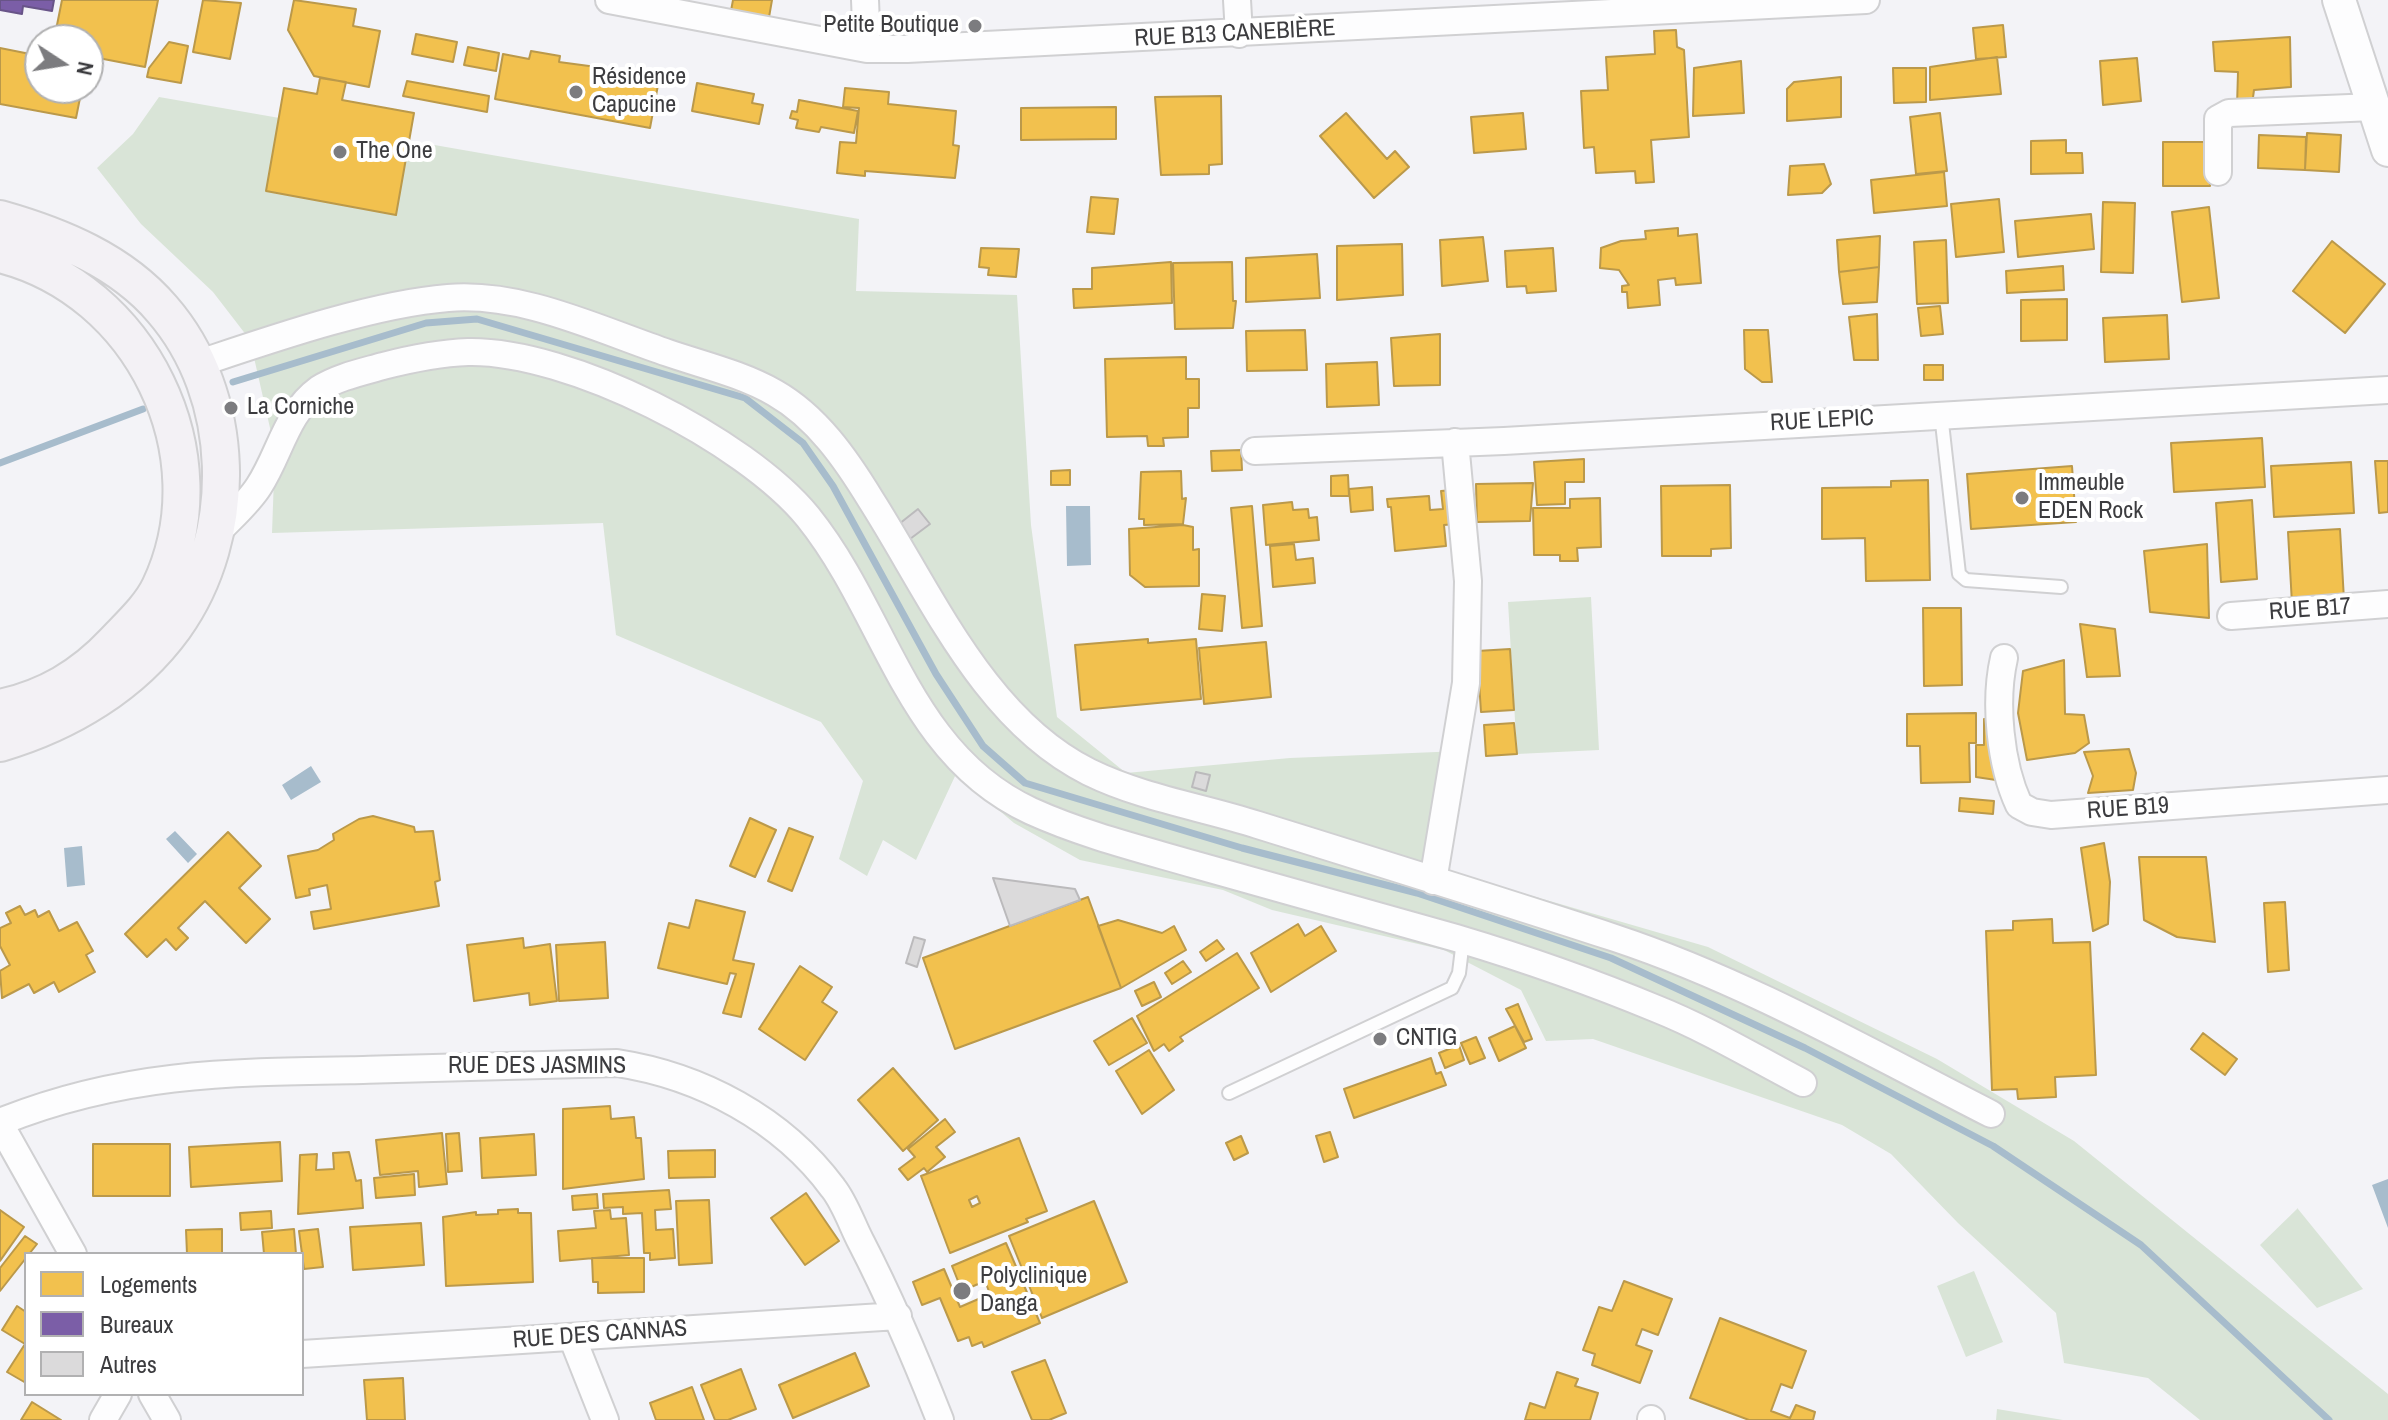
<!DOCTYPE html>
<meta charset="utf-8">
<style>
body{margin:0}
#map{position:relative;width:2388px;height:1420px;overflow:hidden;background:#f3f3f7;font-family:"Archivo Narrow",sans-serif}
canvas{display:block}
.legend{position:absolute;left:24px;top:1252px;width:280px;height:144px;box-sizing:border-box;background:#fff;border:2px solid #b1b1b2;margin:0;padding:10px 14px;list-style:none;font-size:24px;color:#3c3c3f}
.legend li{display:flex;align-items:center;gap:16px;height:40px}
.legend b{width:40px;border:2px solid #b1b1b2}
.north{position:absolute;left:24px;top:24px;width:80px;height:80px;box-sizing:border-box;background:#fff;border:2px solid #b1b1b2;border-radius:50%;rotate:102deg;font-size:22px;font-weight:700;line-height:32px;text-align:center;color:#3c3c3f}
.north::after{content:'';display:block;margin:auto;width:28px;height:36px;background:#7c7c7f;clip-path:polygon(50% 0,100% 100%,50% 72%,0 100%)}
</style>
<div id="map">
<canvas width="2388" height="1420"></canvas>
<ul class="legend">
<li><b style="height:22px;background:#f2c14e"></b>Logements</li>
<li><b style="height:22px;background:#7b5ea7"></b>Bureaux</li>
<li><b style="height:22px;background:#dbdadb"></b>Autres</li>
</ul>
<div class="north">N</div>
</div>
<script>
const ctx = document.querySelector('canvas').getContext('2d');
ctx.lineJoin = 'round';
function fill(path, color) { ctx.fillStyle = color; ctx.fill(path, 'evenodd'); }
function strokePath(path, color, width, dash) { ctx.strokeStyle = color; ctx.lineWidth = width; ctx.lineCap = dash ? 'butt' : 'round'; ctx.setLineDash(dash || []); ctx.stroke(path); }
function write(font, color, halo, rows, align = 'center') {
  ctx.font = font + ' "Archivo Narrow",sans-serif'; ctx.lineWidth = 8; ctx.setLineDash([]); ctx.textBaseline = 'middle'; ctx.strokeStyle = halo; ctx.fillStyle = color; for (const [text, x, y, turn = 0] of rows) {
    ctx.save(); ctx.translate(x, y); ctx.rotate((+turn || 0) * Math.PI / 180); ctx.textAlign = isNaN(turn) ? turn : align; if (halo) ctx.strokeText(text, 0, 0); ctx.fillText(text, 0, 0); ctx.restore();
  }
}
fill(new Path2D(`
 M159,97L859,219L856,291L1017,295L1031,525L1057,717L1126,773L1290,758L1461,751L1443,870L1708,947L1937,1059L2074,1141L2388,1394V1420H2200L2148,1378L2064,1363L2056,1313L1958,1223L1891,1154L1842,1125L1593,1039L1546,1041L1521,990L1444,950L1272,910L1223,890L1080,860L1014,823L956,774L916,860L883,840L867,876L839,859L863,781L821,722L616,635L603,523L272,533L275,450L250,340L213,292L141,224L97,168L133,134Z
 M1591,597L1599,750L1517,754L1508,602Z
 M2298,1208V1209L2363,1289L2317,1308L2260,1245Z
 M1974,1271L2003,1342L1966,1357L1937,1286Z
 M1997,1409L2063,1420H1996Z`), '#d9e4d7');
fill(new Path2D(`
 M1066,506H1090L1091,565L1067,566Z
 M311,766L321,782L291,800L282,785Z
 M175,831L197,854L188,863L166,839Z
 M82,846L85,885L67,887L64,848Z
 M2388,1179V1228L2372,1185Z`), '#a7bccc');
const homes = new Path2D(`
 M62,0H158L145,67L88,56V40H54Z
 M203,0L241,3L230,59L193,52Z
 M294,0L356,9L353,26L380,31L369,87L314,76L288,30Z
 M733,0H772L768,23L730,16Z
 M2003,25L2006,57L1976,59L1973,28Z
 M1676,30L1677,47L1684,50L1689,137L1651,140L1654,182L1636,183L1635,171L1596,173L1594,147L1584,148L1581,91L1608,90L1606,57L1655,54L1654,31Z
 M416,34L457,42L453,62L412,54Z
 M2290,37L2291,87L2254,90L2252,105L2237,106L2238,72L2215,71L2213,42Z
 M169,42L188,46L181,83L147,77L149,68Z
 M468,47L499,53L496,71L464,65Z
 M0,48L40,56V88H82L76,118L0,104Z
 M531,51L560,56L559,62L634,72L632,80L658,85L650,128L495,99L503,54L529,59Z
 M1997,57L2001,94L1930,100V67Z
 M2137,58L2141,101L2103,105L2100,61Z
 M1741,61L1744,113L1693,116L1694,68Z
 M1893,68H1926V102L1894,103Z
 M1841,77V117L1787,121V89L1794,82Z
 M320,78L346,82L342,100L414,113L396,215L266,191L284,88L317,94Z
 M407,81L489,96L487,112L403,96Z
 M697,83L754,94L752,103L763,105L759,124L692,111Z
 M845,88L889,92L888,104L956,111L953,145L959,146L955,178L865,171V176L837,173L840,142L856,143L859,108L843,107Z
 M1221,96L1222,164L1209,165V174L1161,175L1155,97Z
 M799,100L858,111L854,133L821,127L819,132L796,128L798,120L790,118L792,111L797,112Z
 M1116,107V139L1021,140V108Z
 M1346,113L1387,159L1395,151L1409,167L1374,198L1320,136Z
 M1523,113L1526,149L1474,153L1471,117Z
 M1940,113L1947,171L1916,174L1910,117Z
 M2307,133L2341,135L2339,172L2305,170Z
 M2259,135L2306,137L2305,170L2258,168Z
 M2066,140V153H2082L2083,173L2031,174V141Z
 M2163,142H2209L2210,186H2163Z
 M1824,164L1831,184L1822,193L1788,195L1790,166Z
 M1944,172L1947,206L1874,213L1871,180Z
 M1091,197L1118,199L1114,234L1087,232Z
 M1999,199L2004,252L1956,257L1951,204Z
 M2103,202L2135,203L2133,273L2101,272Z
 M2209,207L2219,298L2182,302L2172,212Z
 M2091,214L2094,249L2018,257L2015,221Z
 M1678,228V236L1697,234L1701,283L1676,285L1675,278L1658,280L1660,305L1628,308L1627,292H1622V286L1629,285L1619,270L1600,268L1601,248L1621,241L1646,239L1645,231Z
 M1880,236L1879,267L1839,272L1837,240Z
 M1483,237L1488,281L1442,286L1440,240Z
 M1946,240L1948,303L1917,304L1914,242Z
 M2332,241L2385,284L2345,333L2293,291Z
 M1402,244L1403,295L1337,300V246Z
 M981,248L1019,249L1016,277L988,275L989,268L979,267Z
 M1553,248L1556,291L1527,293L1526,286L1507,287L1505,251Z
 M1317,254L1320,298L1246,302V258Z
 M1171,262L1172,303L1074,308L1073,289H1092V268Z
 M1232,262L1233,301H1236L1233,328L1175,329L1173,263Z
 M2063,266L2064,290L2007,293L2006,271Z
 M1879,267L1877,302L1843,304L1839,272Z
 M2067,299V340L2021,341V300Z
 M1940,306L1943,334L1921,336L1918,308Z
 M1877,314L1878,360H1854L1849,317Z
 M2167,315L2169,359L2105,362L2103,318Z
 M1305,330L1307,370L1247,371L1246,331Z
 M1744,330H1768L1772,382H1762L1745,369Z
 M1440,334V385L1394,386L1391,338Z
 M1186,357V379H1199V408H1188V437L1163,438L1164,446H1148L1147,436L1107,437L1105,359Z
 M1377,362L1379,405L1327,407L1326,364Z
 M1924,365H1943V380H1924Z
 M2262,438L2265,487L2174,492L2171,443Z
 M1241,450L1242,470L1212,471L1211,451Z
 M1584,459V482H1565V504L1537,505L1534,462Z
 M2375,461H2388V512L2379,513Z
 M2351,462L2354,513L2274,517L2271,466Z
 M2072,466L2076,522L1971,529L1967,474Z
 M1070,470V485H1051V471Z
 M1181,471L1182,499L1186,498L1183,524L1144,525V519H1139L1141,472Z
 M1348,475L1349,496H1331V476Z
 M1928,480L1930,580L1866,581L1865,538L1822,539V488L1891,487V481Z
 M1533,483L1530,521L1477,522L1476,484Z
 M1730,485L1731,548L1711,549V556H1662L1661,486Z
 M1372,487L1373,510L1351,512L1349,489Z
 M1453,490L1455,524L1444,525L1446,546L1395,551L1391,507H1388L1387,499L1429,496L1430,510L1443,509L1441,491Z
 M1600,498L1601,547L1577,548L1578,561H1560V555H1534L1533,508H1570V499Z
 M2252,500L2257,579L2221,582L2216,503Z
 M1292,502L1293,510L1308,509L1309,518L1317,517L1319,540L1266,545L1263,505Z
 M1252,506L1262,626L1242,628L1231,508Z
 M1183,525L1193,527V550L1199,549V586L1145,587L1130,575L1129,529Z
 M2340,529L2344,600L2292,604L2288,532Z
 M1294,544L1296,560L1313,558L1315,583L1273,587L1270,546Z
 M2207,544L2209,618L2150,612L2144,551Z
 M1202,594L1225,596L1222,631L1199,629Z
 M1923,608H1961L1962,685L1924,686Z
 M2080,624L2115,629L2120,676L2087,677Z
 M1148,639V643L1196,639L1201,699L1081,710L1075,645Z
 M1266,642L1271,697L1204,704L1199,648Z
 M1510,649L1514,710L1481,712L1477,651Z
 M2064,660L2065,714L2084,715L2089,743L2075,753L2027,760L2018,713L2023,671Z
 M1976,713V743H1969L1970,782L1921,783L1920,746H1907V714Z
 M1984,719H1995L1996,780L1976,777V745H1984Z
 M1514,723L1517,754L1486,756L1484,725Z
 M2129,749L2136,773L2133,790L2088,793L2093,776L2084,752Z
 M1960,798L1994,801L1993,814L1959,811Z
 M373,816L414,827L415,832L433,831L440,880L435,882L439,906L314,929L311,912L331,909L327,885L309,889L310,895L296,898L288,856L318,850L334,840L333,834L359,819Z
 M750,818L776,830L755,877L730,866Z
 M789,828L813,837L792,891L768,881Z
 M228,832L261,866L239,888L270,919L246,943L205,901L178,928L188,938L176,950L166,939L147,957L125,934Z
 M2104,843L2110,882L2108,924L2093,931L2081,848Z
 M2139,857H2206L2215,942L2177,937L2144,920Z
 M1088,897L1121,988L955,1049L923,958Z
 M696,900L745,912L733,960L754,964L741,1017L723,1013L736,974L730,973L727,984L658,968L669,923L689,928Z
 M2285,902L2289,970L2268,972L2264,903Z
 M20,906L25,915L35,910L38,917L49,911L59,931L77,922L93,951L86,955L95,972L59,992L54,982L34,993L29,984L2,998L0,971L10,965L0,946V928L11,923L6,913Z
 M2052,919L2053,943L2090,942L2096,1075L2055,1077L2056,1097L2018,1099L2017,1089L1992,1090L1986,931L2013,930V921Z
 M1118,920L1162,933L1174,926L1186,950L1121,988L1098,926Z
 M1298,924L1305,936L1321,926L1336,951L1271,992L1251,953Z
 M523,938L524,948L550,944L557,1001L530,1005L529,993L474,1001L467,945Z
 M1217,940L1224,949L1206,961L1200,952Z
 M605,942L608,998L559,1001L556,945Z
 M1237,953L1259,988L1180,1037L1183,1041L1169,1051L1164,1044L1154,1051L1137,1016Z
 M1183,961L1191,972L1172,984L1165,973Z
 M800,966L832,987L822,1002L837,1012L805,1060L759,1029Z
 M1154,982L1161,997L1142,1006L1135,991Z
 M1518,1004L1532,1039L1524,1042L1506,1009Z
 M1132,1018L1147,1043L1109,1065L1094,1041Z
 M1515,1026L1526,1048L1499,1061L1489,1038Z
 M2203,1033L2237,1059L2225,1075L2191,1049Z
 M1476,1037L1485,1058L1470,1064L1461,1043Z
 M1459,1045L1464,1060L1445,1068L1439,1053Z
 M1149,1050L1174,1090L1142,1114L1116,1071Z
 M1431,1058L1436,1074L1441,1072L1446,1085L1354,1118L1344,1089Z
 M893,1068L938,1120L903,1151L858,1100Z
 M610,1106L611,1119L634,1117L636,1138H641L644,1179L563,1189V1109Z
 M945,1119L955,1132L936,1147L945,1157L927,1172L924,1168L908,1180L899,1169L915,1157L908,1149Z
 M1330,1132L1338,1157L1324,1162L1316,1136Z
 M442,1133L447,1184L419,1187L418,1171L380,1175L376,1140Z
 M459,1133L462,1171L448,1172L446,1134Z
 M534,1134L536,1175L482,1178L480,1138Z
 M1241,1136L1248,1153L1234,1160L1226,1143Z
 M1019,1138L1047,1211L1026,1219L1028,1222L950,1253L921,1176ZM977,1196L980,1203L972,1207L969,1200Z
 M280,1142L282,1181L191,1187L189,1147Z
 M93,1144H170V1196H93Z
 M715,1150V1177L669,1178L668,1151Z
 M349,1152L356,1181L361,1180L363,1208L298,1214L300,1155L317,1154L316,1170L334,1169L333,1153Z
 M414,1174L415,1195L376,1198L374,1178Z
 M669,1190L671,1209L655,1210L656,1230L673,1229L675,1258L650,1260V1253H644L642,1213L623,1214V1207L604,1208L603,1194Z
 M806,1193L839,1241L805,1265L771,1218Z
 M597,1194L598,1208L573,1210L572,1196Z
 M709,1200L712,1263L679,1265L676,1201Z
 M1094,1201L1127,1282L1042,1318L1009,1236Z
 M518,1209V1213H531L533,1282L446,1286L443,1217L476,1212V1215L498,1214V1210Z
 M0,1210L24,1227L0,1261Z
 M610,1210L611,1219L626,1218L629,1255L560,1261L558,1231L596,1228L594,1211Z
 M271,1211L272,1228L241,1230L240,1213Z
 M421,1223L424,1265L353,1270L350,1227Z
 M222,1229V1254H187L186,1230Z
 M294,1229L296,1254H264L262,1232Z
 M318,1229L323,1267L304,1269L299,1231Z
 M25,1236L37,1244L0,1291V1268Z
 M1006,1243L1040,1323L984,1347L982,1342L972,1346L969,1337L958,1341L940,1298L922,1305L913,1282L944,1269L960,1307L990,1294L985,1281L962,1291L952,1266Z
 M592,1258H644V1292L598,1293V1282H593Z
 M1624,1281L1672,1299L1658,1335L1642,1329L1636,1345L1652,1351L1640,1383L1592,1365L1595,1354L1583,1350L1599,1307L1612,1311Z
 M17,1306L26,1312V1383L7,1372L25,1344L2,1330Z
 M1720,1318L1806,1351L1792,1388L1781,1384L1771,1411L1790,1418L1796,1405L1815,1412L1813,1420H1749L1690,1398Z
 M855,1353L869,1386L793,1418L779,1385Z
 M1045,1360L1066,1413L1049,1420H1032L1012,1372Z
 M741,1369L756,1409L728,1420H715L701,1385Z
 M1557,1372L1578,1379L1575,1386L1598,1393L1590,1420H1525L1530,1403L1545,1408Z
 M403,1378L405,1420H367L364,1380Z
 M692,1387L704,1420H656L650,1403Z
 M32,1402L61,1420H21Z`);
fill(homes, '#f2c14e');
strokePath(homes, '#bb994a', 2);
const offices = new Path2D(`
 M0,0H54L52,11L23,6L22,14L0,10Z`);
fill(offices, '#7b5ea7');
strokePath(offices, '#685488', 2);
strokePath(new Path2D(`
 M233,382L426,323L477,319L745,398L803,443L833,486L936,674L983,746L1025,783L1242,848L1417,893L1611,958L1805,1048L1993,1146L2141,1245L2329,1420
 M0,463L143,409`), '#a7bccc', 7);
const building = new Path2D(`
 M918,509L930,524L910,539L899,524Z
 M1196,772L1210,775L1206,791L1192,787Z
 M993,878L1075,889L1080,900L1010,926Z
 M914,937L925,940L917,967L906,963Z`);
fill(building, '#dbdadb');
strokePath(building, '#bbbabc', 2);
const service = new Path2D(`
 M1941,414L1959,574L1966,580L2061,587
 M1229,1093L1452,988L1459,973L1463,940`);
const minor = new Path2D(`
 M609,0L867,49H907L1866,0
 M865,0L867,49
 M1237,0L1239,34
 M2218,172V119L2229,113L2374,107
 M197,364C269,340 372,304 448,298C523,292 597,329 668,353C703,365 742,374 775,393C817,417 846,459 871,500C931,594 984,720 1089,772C1142,798 1202,807 1258,825C1377,862 1496,899 1615,938C1745,981 1869,1052 1991,1114
 M1255,451L1504,441L2388,390
 M214,536C228,520 247,505 259,486C280,454 286,413 319,389C338,377 362,372 383,366C410,359 440,353 468,352C569,350 745,440 808,517C887,615 907,754 1031,811C1084,835 1141,849 1196,865C1283,889 1370,913 1456,938C1523,958 1592,982 1657,1009C1707,1029 1755,1058 1803,1083
 M2231,616L2388,604
 M2004,658C1994,702 2000,764 2019,805L2032,812L2051,815L2388,790
 M1433,881L1466,683L1468,581L1455,442
 M0,1122C124,1072 232,1072 363,1070C448,1068 533,1065 617,1063C701,1076 782,1119 833,1188C845,1203 852,1225 861,1242C891,1300 916,1359 940,1420
 M0,1124L73,1254
 M572,1337L605,1420
 M302,1354L898,1316
 M152,1394L167,1420
 M103,1420L118,1394
 M1651,1420V1419`);
const tertiary = new Path2D(`
 M2339,0L2388,150`);
const secondary = new Path2D(`
 M0,219C60,236 121,261 162,309C237,395 240,535 174,627C132,685 68,723 0,743
 M0,254C141,289 223,454 160,587C150,608 130,626 114,643C82,677 46,698 0,708`);
strokePath(service, '#d0d0d2', 16);
strokePath(minor, '#d0d0d2', 30);
strokePath(tertiary, '#d0d0d2', 36);
strokePath(secondary, '#d0d0d2', 40);
strokePath(service, '#fdfdfe', 12);
strokePath(minor, '#fdfdfe', 26);
strokePath(tertiary, '#fdfdfe', 32);
strokePath(secondary, '#f3f1f5', 36);
for (const [x, y, r, color] of [
 [975,26,8,"#7c7c7f"],
 [576,92,8,"#7c7c7f"],
 [340,152,8,"#7c7c7f"],
 [231,408,8,"#7c7c7f"],
 [2022,498,8,"#7c7c7f"],
 [1380,1039,8,"#7c7c7f"],
 [962,1291,10,"#7c7c7f"]
]) { const dot = new Path2D(); dot.arc(x, y, r, 0, 2 * Math.PI); ctx.fillStyle = color; ctx.fill(dot); strokePath(dot, '#fff', 3); }
write('24px', '#3c3c3f', '#fff', [
 ["Petite Boutique",959,26,"right"],
 ["Résidence",592,78],
 ["Capucine",592,106],
 ["The One",356,152],
 ["La Corniche",247,408],
 ["Immeuble",2038,484],
 ["EDEN Rock",2038,512],
 ["CNTIG",1396,1039],
 ["Polyclinique",980,1277],
 ["Danga",980,1305]
], 'left');
write('24px', '#3c3c3f', '#fff', [
 ["RUE B13 CANEBIÈRE",1235,34,-3],
 ["RUE LEPIC",1822,421,-3],
 ["RUE B17",2310,610,-4],
 ["RUE B19",2128,809,-4],
 ["RUE DES JASMINS",537,1067],
 ["RUE DES CANNAS",600,1335,-4]
]);
</script>
